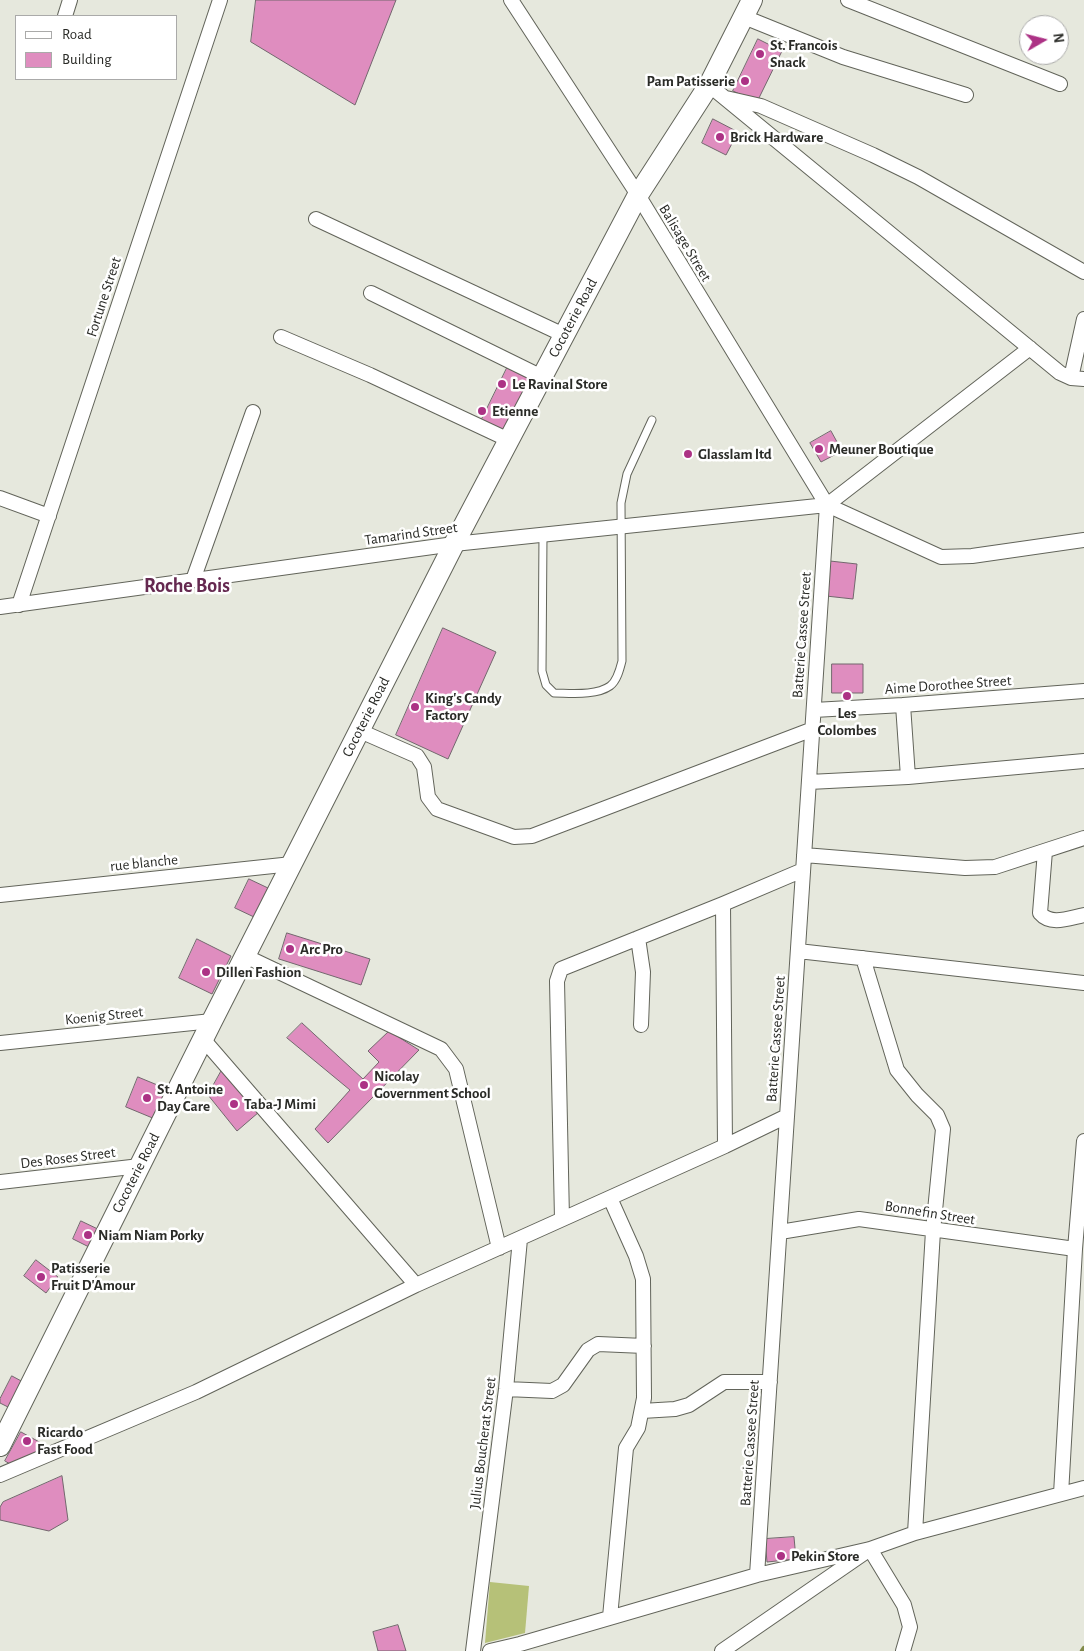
<!DOCTYPE html>
<style>
body{margin:0}
#map{position:relative;width:1084px;height:1651px;overflow:hidden;background:#e6e8dd;font-family:"Alegreya Sans",sans-serif}
canvas{display:block}
.legend{position:absolute;left:15px;top:15px;width:162px;height:65px;box-sizing:border-box;background:#fff;border:1px solid #aaaaa9;margin:0;padding:6px 9px;list-style:none;font-size:15px;color:#2a2b27}
.legend li{display:flex;align-items:center;gap:10px;height:25px}
.legend b{width:25px;border:1px solid #aaaaa9}
.north{position:absolute;left:1019px;top:15px;width:50px;height:50px;box-sizing:border-box;background:#fff;border:1px solid #aaaaa9;border-radius:50%;rotate:82deg;font-size:14px;font-weight:700;line-height:20px;text-align:center;color:#2a2b27}
.north::after{content:'';display:block;margin:auto;width:18px;height:22px;background:#ac3285;clip-path:polygon(50% 0,100% 100%,50% 72%,0 100%)}
</style>
<div id="map">
<canvas width="1084" height="1651"></canvas>
<ul class="legend">
<li><b style="height:6px;background:#fff"></b>Road</li>
<li><b style="height:14px;background:#df8dbf"></b>Building</li>
</ul>
<div class="north">N</div>
</div>
<script>
const ctx = document.querySelector('canvas').getContext('2d');
ctx.lineJoin = 'round';
function fill(path, color) { ctx.fillStyle = color; ctx.fill(path, 'evenodd'); }
function strokePath(path, color, width, dash) { ctx.strokeStyle = color; ctx.lineWidth = width; ctx.lineCap = dash ? 'butt' : 'round'; ctx.setLineDash(dash || []); ctx.stroke(path); }
function write(font, color, halo, rows, align = 'center') {
  ctx.font = font + ' "Alegreya Sans",sans-serif'; ctx.lineWidth = 5; ctx.setLineDash([]); ctx.textBaseline = 'middle'; ctx.strokeStyle = halo; ctx.fillStyle = color; for (const [text, x, y, turn = 0] of rows) {
    ctx.save(); ctx.translate(x, y); ctx.rotate((+turn || 0) * Math.PI / 180); ctx.textAlign = isNaN(turn) ? turn : align; if (halo) ctx.strokeText(text, 0, 0); ctx.fillText(text, 0, 0); ctx.restore();
  }
}
fill(new Path2D(`
 M490,1582L529,1586L525,1633L485,1643Z`), '#b6c178');
strokePath(new Path2D(`
 M1082,1651L1084,1648`), '#818a49', 4.5);
const building = new Path2D(`
 M256,0H396L355,105L251,42Z
 M758,39L782,51L757,102L733,91Z
 M713,119L738,132L726,155L702,143Z
 M509,364L533,376L504,435L480,423Z
 M831,431L842,451L821,462L810,443Z
 M830,561L857,564L853,599L826,596Z
 M443,628L496,652L448,759L396,735Z
 M832,664H863V693H832Z
 M249,879L268,888L254,917L235,908Z
 M287,933L370,959L361,985L279,959Z
 M197,939L231,956L212,994L179,978Z
 M302,1023L363,1079L379,1062L368,1051L389,1031L419,1050L328,1143L315,1129L350,1090L287,1038Z
 M223,1068L259,1112L237,1131L208,1095Z
 M138,1077L167,1089L155,1119L126,1107Z
 M81,1221L104,1232L89,1247L73,1239Z
 M36,1260L58,1277L46,1293L24,1276Z
 M12,1376L25,1383L12,1409L0,1403V1399Z
 M21,1432L54,1450L15,1467L5,1461Z
 M62,1476L68,1520L49,1531L0,1520V1507L3,1502Z
 M794,1537L796,1559L767,1562L765,1539Z
 M398,1625L406,1651H378L373,1632Z`);
fill(building, '#df8dbf');
strokePath(building, '#72676d', 1);
const lane = new Path2D(`
 M543,535L542,671L546,685L554,693C570,693 596,696 610,686C617,681 620,669 622,661L621,503L627,474L652,420`);
const street = new Path2D(`
 M511,0L638,195L827,505
 M848,0L1060,84
 M65,16L70,0
 M744,17L843,57L966,95
 M709,85L1060,373L1071,378L1084,379
 M726,98L761,106L873,155L918,177L1084,272
 M316,219L564,335
 M371,293L542,377
 M281,337L370,375L509,440
 M1071,378L1084,319
 M0,498L49,516
 M827,505L941,557L972,556L1084,540
 M827,505L1030,348
 M193,580L253,412
 M19,605L220,0
 M0,607L454,544L827,505
 M903,705L908,777L1084,761
 M814,710L903,705L1084,691
 M360,731L417,756L424,767L428,797L437,809L514,837L532,836L813,729
 M809,782L908,777
 M1045,851L1040,913C1051,926 1069,918 1084,915
 M804,855L965,868L995,867L1084,838
 M0,895L292,864
 M723,904L725,1146
 M638,938L643,972L641,1025
 M798,951L1084,983
 M245,956L441,1049L456,1069L499,1248
 M863,958L897,1070L917,1095L937,1115L943,1129L933,1231L915,1533
 M203,1039L416,1285
 M0,1043L212,1021
 M0,1182L140,1166
 M610,1198L636,1256L643,1279L644,1398L638,1428L626,1448L610,1617
 M562,1219L557,981L561,969L723,904L803,870
 M780,1232L859,1219L1075,1249
 M506,1389L552,1391L563,1385L588,1350L598,1344L644,1346
 M642,1411L675,1409L689,1405L724,1382H770
 M0,1475L196,1392L416,1285L725,1146L787,1116
 M1061,1494L1075,1249L1084,1141
 M757,1575L827,505
 M473,1651L506,1389L520,1239
 M490,1651L520,1644L757,1575L870,1549L915,1533L1084,1488
 M722,1651L870,1549L904,1605L910,1627L903,1651`);
const secondary = new Path2D(`
 M0,1446L212,1021L454,544L638,195L709,85L752,0`);
strokePath(lane, '#62645a', 9);
strokePath(street, '#62645a', 16);
strokePath(secondary, '#62645a', 22);
strokePath(lane, '#fff', 7);
strokePath(street, '#fff', 14);
strokePath(secondary, '#fff', 20);
for (const [x, y, r, color] of [
 [760,54,5,"#ac3285"],
 [745,81,5,"#ac3285"],
 [720,137,5,"#ac3285"],
 [502,384,5,"#ac3285"],
 [482,411,5,"#ac3285"],
 [819,449,5,"#ac3285"],
 [688,454,5,"#ac3285"],
 [847,696,5,"#ac3285"],
 [415,707,5,"#ac3285"],
 [290,949,5,"#ac3285"],
 [206,972,5,"#ac3285"],
 [364,1085,5,"#ac3285"],
 [147,1098,5,"#ac3285"],
 [234,1104,5,"#ac3285"],
 [88,1235,5,"#ac3285"],
 [41,1277,5,"#ac3285"],
 [27,1441,5,"#ac3285"],
 [781,1556,5,"#ac3285"]
]) { const dot = new Path2D(); dot.arc(x, y, r, 0, 2 * Math.PI); ctx.fillStyle = color; ctx.fill(dot); strokePath(dot, '#fff', 2); }
write('bold 15px', '#2a2b27', '#fff', [
 ["St. Francois",770,45],
 ["Snack",770,62],
 ["Pam Patisserie",735,81,"right"],
 ["Brick Hardware",730,137],
 ["Le Ravinal Store",512,384],
 ["Etienne",492,411],
 ["Meuner Boutique",829,449],
 ["Glasslam ltd",698,454],
 ["King's Candy",425,698],
 ["Factory",425,715],
 ["Les",847,713,"center"],
 ["Colombes",847,730,"center"],
 ["Arc Pro",300,949],
 ["Dillen Fashion",216,972],
 ["Nicolay",374,1076],
 ["Government School",374,1093],
 ["St. Antoine",157,1089],
 ["Day Care",157,1106],
 ["Taba-J Mimi",244,1104],
 ["Niam Niam Porky",98,1235],
 ["Patisserie",51,1268],
 ["Fruit D'Amour",51,1285],
 ["Ricardo",37,1432],
 ["Fast Food",37,1449],
 ["Pekin Store",791,1556]
], 'left');
write('15px', '#2a2b27', '#fff', [
 ["Balisage Street",685,243,59],
 ["Fortune Street",104,297,-72],
 ["Cocoterie Road",573,318,-62],
 ["Tamarind Street",411,534,-8],
 ["Batterie Cassee Street",802,635,-86],
 ["Aime Dorothee Street",948,685,-4],
 ["Cocoterie Road",366,717,-63],
 ["rue blanche",144,863,-6],
 ["Koenig Street",104,1016,-6],
 ["Batterie Cassee Street",776,1039,-86],
 ["Des Roses Street",68,1158,-7],
 ["Cocoterie Road",136,1173,-63],
 ["Bonnefin Street",930,1213,9],
 ["Julius Boucherat Street",483,1443,-83],
 ["Batterie Cassee Street",750,1443,-86]
]);
write('bold 20px', '#652950', '#fff', [
 ["Roche Bois",187,586]
]);
</script>
